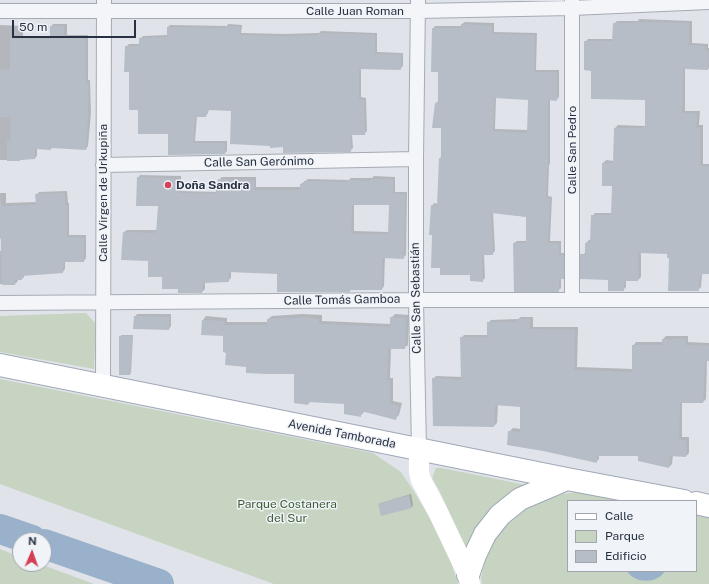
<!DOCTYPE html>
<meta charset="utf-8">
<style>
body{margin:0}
#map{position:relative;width:709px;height:584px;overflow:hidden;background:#e0e4ea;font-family:"Public Sans",sans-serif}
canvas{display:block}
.legend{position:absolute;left:567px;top:500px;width:130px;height:72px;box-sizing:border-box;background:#f0f3f7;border:1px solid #a0a5af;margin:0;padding:5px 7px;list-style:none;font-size:12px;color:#283142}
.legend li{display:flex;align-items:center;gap:8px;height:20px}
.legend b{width:20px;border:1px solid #a0a5af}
.north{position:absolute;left:12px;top:532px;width:40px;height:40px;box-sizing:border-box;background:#f0f3f7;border:1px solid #a0a5af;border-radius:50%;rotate:2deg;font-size:11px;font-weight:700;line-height:16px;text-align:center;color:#283142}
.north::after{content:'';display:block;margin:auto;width:14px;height:18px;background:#d44055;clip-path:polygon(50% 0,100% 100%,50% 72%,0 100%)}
.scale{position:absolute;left:12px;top:20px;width:124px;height:18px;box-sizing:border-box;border:2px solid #283142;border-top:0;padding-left:5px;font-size:12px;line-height:14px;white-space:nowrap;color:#283142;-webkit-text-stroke:3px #f0f3f7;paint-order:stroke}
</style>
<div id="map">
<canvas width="709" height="584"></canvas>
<ul class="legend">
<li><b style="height:5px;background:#fff"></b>Calle</li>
<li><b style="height:11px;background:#c6d4c1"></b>Parque</li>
<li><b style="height:11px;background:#b7bdc7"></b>Edificio</li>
</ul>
<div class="north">N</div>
<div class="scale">50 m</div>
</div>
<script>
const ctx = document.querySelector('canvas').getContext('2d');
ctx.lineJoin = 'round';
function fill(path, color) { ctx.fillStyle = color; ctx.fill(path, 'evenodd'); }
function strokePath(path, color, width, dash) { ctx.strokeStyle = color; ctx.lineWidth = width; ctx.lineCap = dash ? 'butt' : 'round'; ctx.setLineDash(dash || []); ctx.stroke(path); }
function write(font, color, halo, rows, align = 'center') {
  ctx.font = font + ' "Public Sans",sans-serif'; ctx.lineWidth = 3; ctx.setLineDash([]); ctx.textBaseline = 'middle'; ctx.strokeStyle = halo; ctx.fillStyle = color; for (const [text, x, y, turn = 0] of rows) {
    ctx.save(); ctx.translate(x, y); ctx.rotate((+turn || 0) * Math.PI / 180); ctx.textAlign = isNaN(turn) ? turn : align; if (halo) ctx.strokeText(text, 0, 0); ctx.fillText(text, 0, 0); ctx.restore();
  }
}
fill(new Path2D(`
 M86,313L96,324L94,369L0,352V316Z
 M0,379L373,453L401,472L415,493L446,546L458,584H274L0,484Z
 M436,468H442L526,485L466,551L440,492L432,478Z
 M578,492L628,501H568V571H696V514L709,517V584H482L481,578L486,555L495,534L520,508L549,498L563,494Z
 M0,549L20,557V564H40L94,584H0Z`), '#c6d4c1');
fill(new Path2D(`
 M627,571H665C657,584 635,584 627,571Z`), '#99b1cb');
fill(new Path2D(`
 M639,19L692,21V43L708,44V48H709V68L708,69H685V111H700L699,125H703V164H709V273H704L702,275L701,287L698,290L670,257L668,253L641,252V277L638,280H626V287L623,290L609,279L582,255L586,252V243L589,240H591L592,216L595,213H612L613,185L603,163L606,160L614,161L615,128L618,125L645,126L646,125V99L592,70L585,42L588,39H613L614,24L617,21H638Z
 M465,22L494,23V32L537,33L536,70H559V97L556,100L550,99V164L549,165L548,196L552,197L550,241H561V253H566V275L563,278H561V288L559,290L514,243L517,241H527V217L493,212L495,251L492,254H484L485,278L482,281L471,274L441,267L433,234L432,206L434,203L438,204L440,158L442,156V127L436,103L438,101L439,71L433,29L435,26H462V24ZM496,97L529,99L528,130L495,129Z
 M53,24H67V35H88V80H90L91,113L88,146L86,149L52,147L51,149L37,148V156L35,158L19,160H0V25L23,26V36L51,37V27Z
 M228,24L242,25L241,33L285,34L319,33L321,31L377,33V52L403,53V66L400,69L361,68V97L366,98L367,131L364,134H352L353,148L350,151L284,146L232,110L209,109L208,113L206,116H197L195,141H227V151L225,153L169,154V133L139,109L130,70L126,47L129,44H140V39L143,36L168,35V27L170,25L227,26Z
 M140,175L181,176V191L217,192V187L218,185L219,180L222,177H256V187H301V184L308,179L349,180L351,178H372L374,176L395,177V192H407L406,255L403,258L385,257L384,286L382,289H351L350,291L278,273L231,271V278L228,281L205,282V289L202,292L179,288L163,276L149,260L124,232L127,230H158L159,205L138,178ZM354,204H390L389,232L354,231Z
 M67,191L68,203H69V235H86V258L84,261H65V269L63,272L24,275V277L22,279H17L18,281L15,284H0V251H1L0,193H6V203L36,202V195L39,192Z
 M137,314H171V326L169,329L135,317Z
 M302,314L322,315V321L391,324V318L395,314L409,315L408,345L404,348H391L390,378H393V401L402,403L399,415L395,419L364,411V412L360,416L345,403L311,401L308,404L295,373L247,366L227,352L224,333L203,320L206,316L227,318V322H268V319L272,316Z
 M521,317H533V327H578L577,367L633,369V346L636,342H663V339L666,336H688V342L709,343V360H707L706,399L703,402H682V437H689V453L686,456L673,455L672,464L669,467L639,460V455H599V459L596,462L509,432L513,428L521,429V406L498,405L497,423L494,426L433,379L436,376L462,377L461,338L464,335H488V323L491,320L518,319Z
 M122,335H133L131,373L129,374L120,336Z
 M411,494L413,505L412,507L382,515L379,504L381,503Z`), '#0003');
strokePath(new Path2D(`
 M0,529L32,540
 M44,544L159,584`), '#99b1cb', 30);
fill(new Path2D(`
 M635,22L689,23V45L705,46V50L709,51L708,70L683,69L682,113L697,114L696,128H700V166H709V274H702L701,277H699V291H668L669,258H667V254L638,253V281H624V291H608V280L580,279V254H585V243H590L591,215H611L612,186H602V163H613L614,128H642V127H645V100L591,99V71L584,70V41H612L613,23H635Z
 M461,24L492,26V34L535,35L534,72H557V101L548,100V168H547L546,198L550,199L548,243L559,244V255H564V279H559V292H514L513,243H526V217L491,213L493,255H482L483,282L470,281V275H440V268H431L432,235H429L431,205L437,206L439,158H441V128H432L435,103H438V72H431L432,28H461ZM494,98L528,100L527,133L493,131Z
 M50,26H64V37H85L86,82H88V116L86,150L51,148V150L35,149V159L20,160V161H7V141H10L11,117H0V69L10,70V38L50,39Z
 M225,26L240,27L239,35L282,36L318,35V33L375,35V54L401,55V70L359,69V99L364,100L365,135H350L351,152L283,153V147L270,148V146L230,144L231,111L207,110L206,117H195L193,143H225V154L168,155V134H138V110H129V72H124L125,46H139V38L167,37V27L225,28Z
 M137,177L179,179V193L216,194V187H217L218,179L254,180V190H300V184L304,183V181L347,182V180L370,181L371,179H393V194H405L404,259L382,258V290H350V292H277V274L229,272V282L203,283L202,293H178V289H162V277H148V261L121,260L123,232L156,233L158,206H136ZM352,205H389L388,234H351Z
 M65,193V205H67V237L84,238V262H63V273L22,276V280H15V285H2L1,238L0,239V206L36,205L35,194Z
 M134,316L169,317V330L133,329Z
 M298,317L319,319V324L390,327V317L406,318L405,349H388L387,381H390V404L399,406L396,420L361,411V417L344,414V404L308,402V405L294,403V374H267L246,373V367L225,365L226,353L223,352V325H267V319L298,318Z
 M517,319H530V329L575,330L574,370L632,372V345H662V339H686L685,345L709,346V361H705L703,403H680L679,440H686V457L670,456L669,468L638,461V456H597V463L543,451L507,445L508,431L520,432V407L495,405L494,427L433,426L432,378L461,380L460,337L487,338V322H517Z
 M202,320L224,321L223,336L201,335Z
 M119,336H132L130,375H119Z
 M409,495L412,508L381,516L378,504Z`), '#b7bdc7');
const minor = new Path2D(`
 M418,0L416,159V300L419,449
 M572,0V300
 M0,11H418L572,8L709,2
 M103,165L416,159
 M0,303L416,300H709
 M103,386L104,0`);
const primary = new Path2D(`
 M0,365L567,479L684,501
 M696,503L709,506
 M468,575L475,555L485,534L500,515L520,499L567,479`);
strokePath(minor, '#a5abb4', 16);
strokePath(primary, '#9fa8b6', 24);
strokePath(minor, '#f3f5f8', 14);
strokePath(new Path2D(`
 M419,449V472L421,480L437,510L468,575L470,584`), '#fff', 20);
strokePath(primary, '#fff', 22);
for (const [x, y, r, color] of [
 [168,185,4,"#d44055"]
]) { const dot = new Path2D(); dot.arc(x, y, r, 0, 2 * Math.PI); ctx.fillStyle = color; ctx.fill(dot); strokePath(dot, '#f0f3f7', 1.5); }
write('12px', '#283142', '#f0f3f7', [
 ["Calle Juan Roman",355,11],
 ["Calle San Pedro",572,150,-90],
 ["Calle San Gerónimo",259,162,-1],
 ["Calle Virgen de Urkupiña",103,193,-90],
 ["Calle San Sebastián",416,298,-91],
 ["Calle Tomás Gamboa",342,300,-1],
 ["Avenida Tamborada",342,434,11]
]);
write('bold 12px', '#283142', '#f0f3f7', [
 ["Doña Sandra",176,185]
], 'left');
write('12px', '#3c5e34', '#f0f3f7', [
 ["Parque Costanera",287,504],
 ["del Sur",287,518]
]);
</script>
